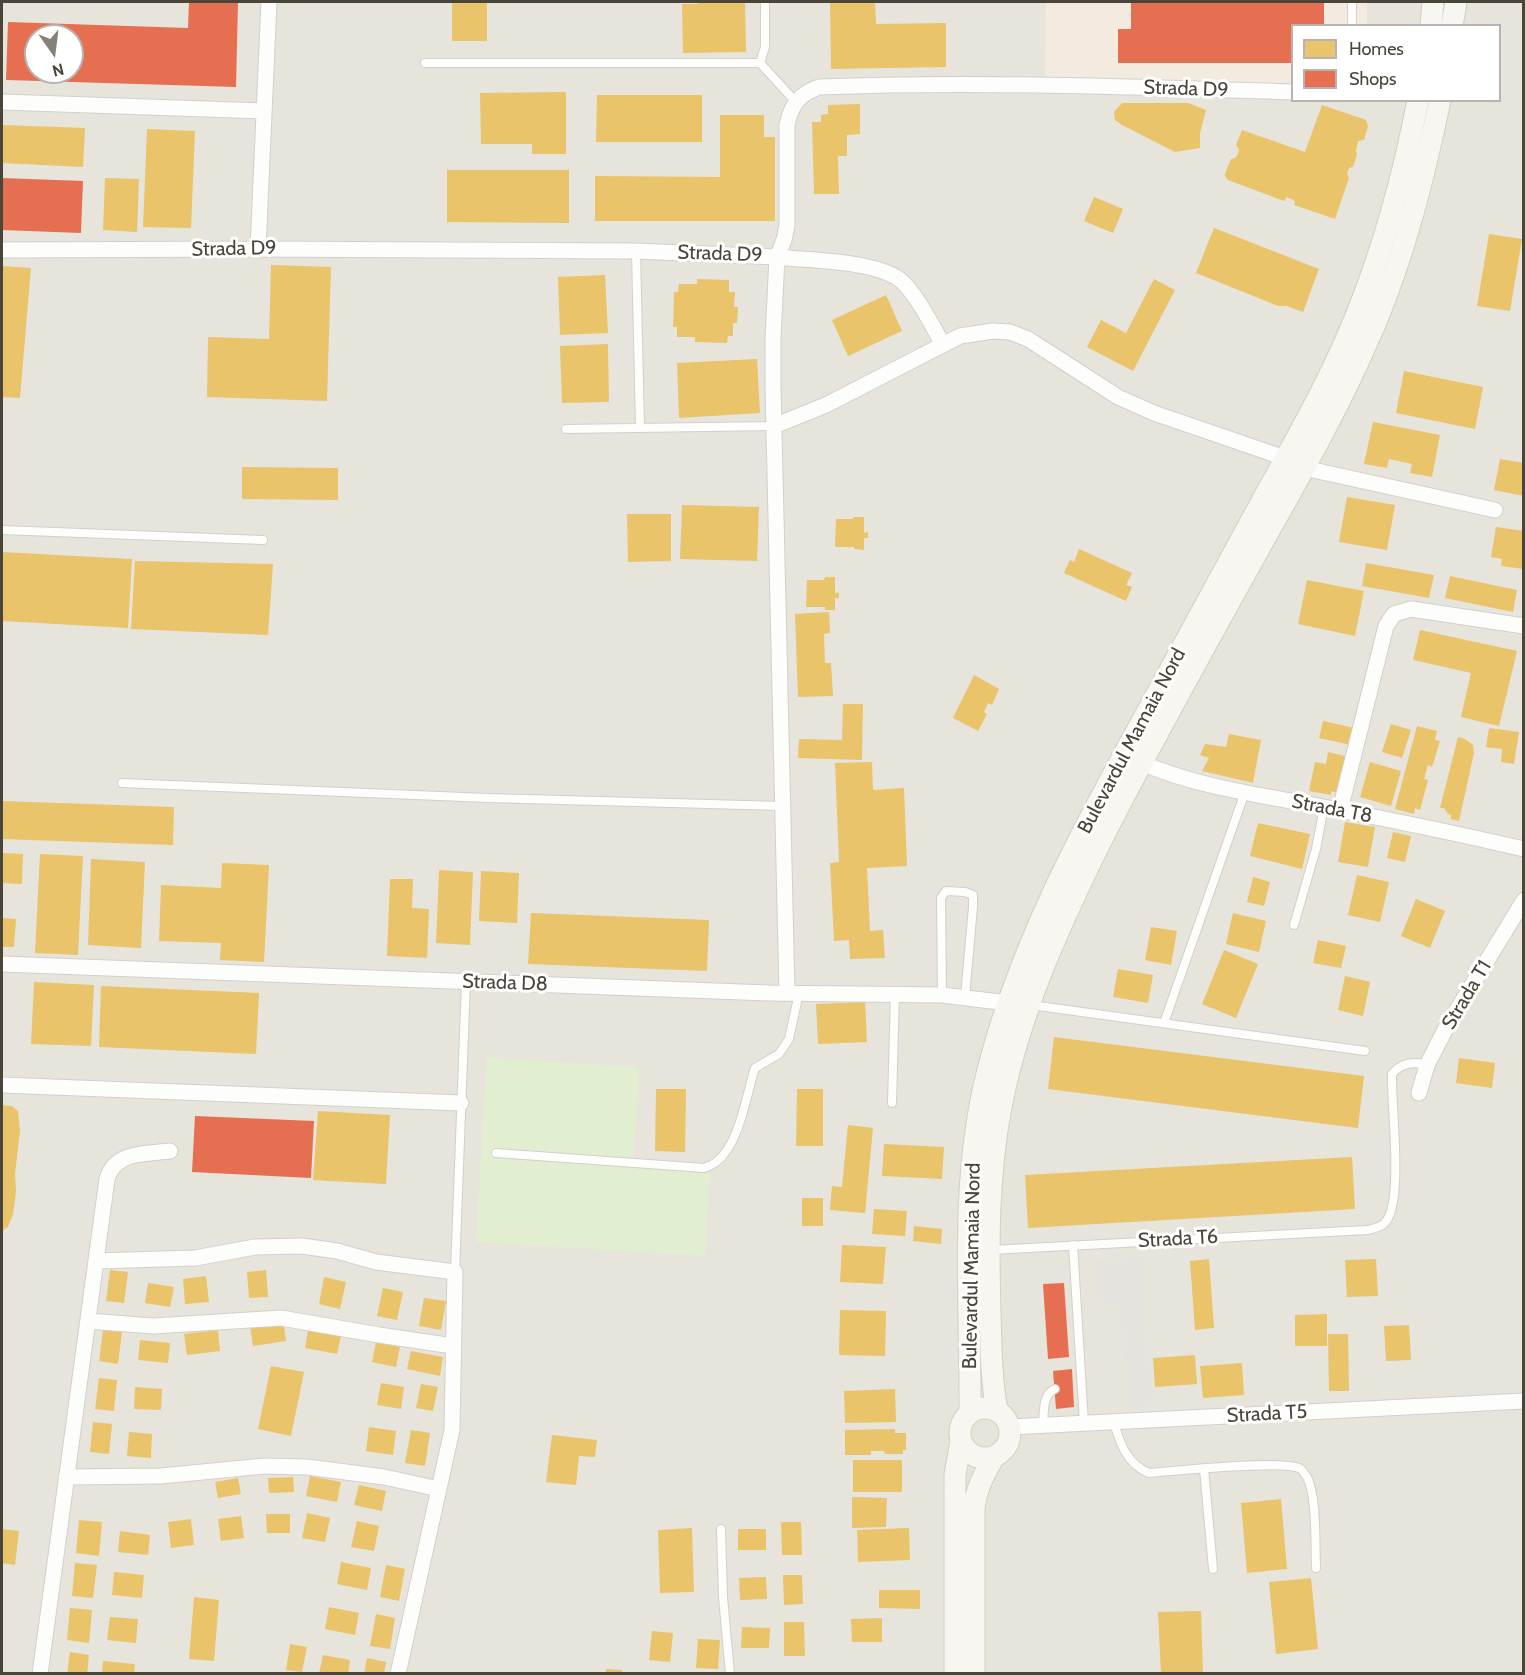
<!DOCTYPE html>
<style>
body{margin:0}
#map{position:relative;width:1525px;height:1675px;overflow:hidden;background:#f4f2ee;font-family:Cabin,sans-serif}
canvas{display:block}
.frame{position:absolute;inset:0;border:3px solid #4b4439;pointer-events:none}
.legend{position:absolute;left:1291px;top:24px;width:210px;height:78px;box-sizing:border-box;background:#fff;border:2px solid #b7b4b0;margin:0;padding:8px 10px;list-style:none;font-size:18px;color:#4b4439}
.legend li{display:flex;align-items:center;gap:12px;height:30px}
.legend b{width:30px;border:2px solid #b7b4b0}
.north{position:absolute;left:24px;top:24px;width:60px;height:60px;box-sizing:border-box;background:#fff;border:2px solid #b7b4b0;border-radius:50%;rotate:166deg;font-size:16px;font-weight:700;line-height:24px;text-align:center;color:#4b4439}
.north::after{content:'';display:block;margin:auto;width:21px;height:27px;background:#868178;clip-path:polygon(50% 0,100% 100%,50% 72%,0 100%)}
</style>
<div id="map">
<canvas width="1525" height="1675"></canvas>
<div class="frame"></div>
<ul class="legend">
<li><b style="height:16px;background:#e9c46a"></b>Homes</li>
<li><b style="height:16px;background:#e76f51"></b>Shops</li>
</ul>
<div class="north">N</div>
</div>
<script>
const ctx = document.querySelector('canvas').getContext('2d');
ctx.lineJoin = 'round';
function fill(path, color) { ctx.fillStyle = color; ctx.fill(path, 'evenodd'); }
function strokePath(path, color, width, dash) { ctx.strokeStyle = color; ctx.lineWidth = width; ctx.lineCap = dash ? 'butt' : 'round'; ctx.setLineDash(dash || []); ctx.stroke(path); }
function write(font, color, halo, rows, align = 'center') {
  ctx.font = font + ' Cabin,sans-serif'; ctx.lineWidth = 6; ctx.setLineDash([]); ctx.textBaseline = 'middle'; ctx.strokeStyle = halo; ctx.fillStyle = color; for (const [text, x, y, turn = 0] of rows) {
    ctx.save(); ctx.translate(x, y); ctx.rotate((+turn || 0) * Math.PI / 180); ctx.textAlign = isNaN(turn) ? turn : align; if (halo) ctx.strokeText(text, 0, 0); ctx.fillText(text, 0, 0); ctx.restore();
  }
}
fill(new Path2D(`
 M2,2H1523V1673H2ZM1292,26H1500V100H1292ZM36,36H72V72H36Z`), '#e7e4dc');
fill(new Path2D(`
 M1046,2H1367V25L1292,26V84L1045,82Z`), '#f3ebdf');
fill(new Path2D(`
 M487,1058L639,1067L633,1160L710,1165L705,1256L476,1242Z`), '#e1eecf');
fill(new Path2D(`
 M1143,1257L1152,1405L1127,1407L1121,1306L1099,1308L1096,1260Z`), '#e6e3df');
fill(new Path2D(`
 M452,2H487V41H452Z
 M698,2H745L746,52L683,53L682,4H698Z
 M830,2H875L876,24L946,23V67L831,69Z
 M566,92V154H532V144H481L480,93Z
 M597,95H702V142H596Z
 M1122,103H1188L1206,110L1200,133V148L1175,152L1122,125L1115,120L1114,112Z
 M860,104V134L847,135V156H838L839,194H814L812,122H821V115L828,114V105Z
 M1322,105L1366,120L1368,126L1364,140L1358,141L1356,151L1357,155L1353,167L1349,168L1347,173L1349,178L1335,219L1294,205L1295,201L1287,197L1284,201L1228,180L1225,176L1226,171L1231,159L1235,158L1238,154L1239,149L1236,145L1242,130L1305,152Z
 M720,115H764V137H775V221H595V176L720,177Z
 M2,125L85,128L83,167L2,163Z
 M147,129L195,131L191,228L143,227Z
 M447,170H569V223L447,222Z
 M105,178L139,179L137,232L103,230Z
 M1094,197L1123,209L1113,233L1084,221Z
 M1214,228L1319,269L1303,312L1287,306H1278L1196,273Z
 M1489,234L1522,239L1510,311L1477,306Z
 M271,265L331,267L327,401L207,397L208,337L269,339Z
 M2,266L31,268L20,398L2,397Z
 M605,275L608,333L560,335L558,277Z
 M697,279L729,280V292H735L734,307H738L737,323H733V336H728L727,343L695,342V337H677V327H673L674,292H678L679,284H697Z
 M1154,279L1175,290L1133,371L1087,347L1101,320L1126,333Z
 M886,295L902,331L848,356L832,320Z
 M608,344L609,402L562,403L560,346Z
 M757,359L760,413L679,418L677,363Z
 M1404,371L1483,387L1475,429L1396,413Z
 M1373,422L1440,435L1432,477L1410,473L1412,464L1389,459L1387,468L1364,464Z
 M1500,459L1524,463V496L1494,490Z
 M242,467L338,468V500L242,499Z
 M1347,497L1395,505L1387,550L1339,542Z
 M682,505L759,507L757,561L680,559Z
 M627,514H671V561L628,562Z
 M854,517H864V533L868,532V538H864V550L854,549V547H835L836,519H853Z
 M1496,527L1524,531V569L1501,566L1502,559L1491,557Z
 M1079,549L1132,573L1126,585L1132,587L1126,601L1064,573L1070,560L1074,562Z
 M2,552L132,559L128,628L2,621Z
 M135,561L273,564L268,635L131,629Z
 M1366,563L1434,575L1429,598L1362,586Z
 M1450,576L1517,590L1513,612L1445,598Z
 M825,577H835V593H839V598H835V610H825V607H806L807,580H824Z
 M1307,580L1364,591L1355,636L1298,624Z
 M829,612L830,633L824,634L825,663H831L833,696L798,697L795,614Z
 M1420,630L1517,651L1499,726L1461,717L1471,673L1413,660Z
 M974,675L999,689L992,705L988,703L984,712L987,714L978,731L953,718Z
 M843,704H863L862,760L798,758L799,739L842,740Z
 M1323,721L1354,728L1351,745L1319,738Z
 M1391,724L1411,730L1402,758L1382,752Z
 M1417,726L1437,731L1435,740L1440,741L1432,767L1428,765L1424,779L1428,780L1420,810L1415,808L1414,814L1395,809Z
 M1489,728L1519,732L1514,764L1501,762L1502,749L1486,747Z
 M1229,734L1261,740L1253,783L1202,771L1209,758L1200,755L1205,744L1226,747Z
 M1458,737L1465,739L1473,745L1474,753L1459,821L1451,819V815L1448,814L1444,808H1440Z
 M1328,752L1345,756L1338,793L1331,791V795L1309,791L1315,762L1326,764Z
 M872,762L873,790L904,788L907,866L867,868L870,931L883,930L885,958L850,959L849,940L834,941L830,863L839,862L835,763Z
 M1370,762L1401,771L1391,806L1360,797Z
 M2,801L174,807L173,845L2,839Z
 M1345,822L1375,827L1368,867L1338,862Z
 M1258,823L1310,834L1302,869L1250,856Z
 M1393,832L1411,836L1405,862L1387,858Z
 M2,853L23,854L22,884L2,883Z
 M40,854L83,856L78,955L35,953Z
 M91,859L145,862L141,948L88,945Z
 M222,863L269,865L264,962L220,960L221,943L159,941L161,885L221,888Z
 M439,870L473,872L470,945L436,943Z
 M481,871L519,873L517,923L479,921Z
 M1357,875L1389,882L1380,922L1348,915Z
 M1253,877L1270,882L1264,906L1247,902Z
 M390,879H413L412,908L429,909L427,958L387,956Z
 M1416,899L1445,911L1430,948L1401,936Z
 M531,913L709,920L707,971L528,964Z
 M1233,913L1266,921L1259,952L1226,944Z
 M2,918L16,919L14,947H2Z
 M1151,927L1177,931L1171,965L1145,960Z
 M1318,940L1346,946L1341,968L1313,963Z
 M1224,950L1258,964L1236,1018L1202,1004Z
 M1118,969L1153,975L1148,1003L1113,997Z
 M1345,976L1370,982L1363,1016L1338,1010Z
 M34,982L94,985L91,1046L31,1044Z
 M101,986L259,993L256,1054L99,1047Z
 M865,1002L867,1042L818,1044L816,1004Z
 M1054,1037L1364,1076L1358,1128L1048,1089Z
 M1459,1058L1495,1063L1492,1088L1456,1083Z
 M656,1089H686L685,1152L655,1151Z
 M797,1089H823V1146H796Z
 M2,1105L12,1106L18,1111L20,1131L15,1174L16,1192L13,1214L8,1227L2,1231Z
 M318,1111L390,1115L386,1184L313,1180Z
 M848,1125L873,1128L865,1213L830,1210L832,1186L842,1187Z
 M884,1144L944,1147L942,1179L882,1176Z
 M1352,1157L1355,1209L1028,1228L1025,1175Z
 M802,1198H823V1226H802Z
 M874,1209L907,1211L905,1236L872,1234Z
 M914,1226L942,1229L941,1244L913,1241Z
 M842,1245L886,1247L883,1284L840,1282Z
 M1209,1259L1214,1328L1195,1330L1190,1261Z
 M1376,1259L1378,1296L1347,1297L1345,1260Z
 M110,1270L128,1272L124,1303L106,1301Z
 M266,1270L268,1297L249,1298L247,1272Z
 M206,1276L209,1302L185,1304L183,1279Z
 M324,1277L346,1282L340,1309L319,1304Z
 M148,1283L174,1287L170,1307L145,1303Z
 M383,1288L403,1292L397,1320L377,1316Z
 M424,1298L446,1301L441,1330L419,1326Z
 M840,1310L886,1311L885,1356L839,1355Z
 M1327,1314V1346H1295V1315Z
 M283,1320L286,1341L253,1346L250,1325Z
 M1409,1325L1411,1360L1386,1361L1384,1326Z
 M103,1330L122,1332L118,1364L99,1361Z
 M218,1330L220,1351L187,1355L184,1334Z
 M308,1330L341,1336L337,1354L305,1348Z
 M1328,1334H1348L1349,1391H1329Z
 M140,1340L170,1343L168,1363L138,1360Z
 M376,1342L400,1347L396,1367L372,1362Z
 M411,1351L443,1357L440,1376L407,1369Z
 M1195,1355L1197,1384L1155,1387L1153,1358Z
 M1242,1363L1244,1395L1203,1398L1200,1366Z
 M271,1366L304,1372L291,1436L258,1429Z
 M99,1378L117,1380L114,1411L95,1409Z
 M381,1383L404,1387L401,1409L377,1405Z
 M421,1384L438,1387L433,1411L416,1408Z
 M135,1387L162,1389L161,1410L134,1409Z
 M895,1389L896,1422L845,1423L844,1391Z
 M93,1422L112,1424L109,1454L90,1452Z
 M369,1427L396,1431L393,1455L366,1451Z
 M895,1429V1433H906V1450H903V1454H885L884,1451H871V1455H845V1430Z
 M411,1430L430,1433L425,1466L405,1463Z
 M129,1432L152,1434L151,1458L127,1456Z
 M552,1435L597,1440L595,1457L579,1456L576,1485L546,1482Z
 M853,1460H902V1492H853Z
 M310,1476L341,1482L337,1502L306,1496Z
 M293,1477L294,1492L269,1493L268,1478Z
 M238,1478L241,1494L218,1498L215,1482Z
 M359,1485L386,1491L382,1511L354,1505Z
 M852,1497L887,1498L886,1527L852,1528Z
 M1281,1499L1287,1569L1247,1573L1241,1503Z
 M307,1513L330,1518L325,1542L302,1538Z
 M266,1514H290V1533H267Z
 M241,1516L244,1538L221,1541L218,1519Z
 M191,1519L194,1545L171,1548L168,1522Z
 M79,1520L102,1522L99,1556L76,1553Z
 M357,1521L379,1526L374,1551L351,1547Z
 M781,1522H801L802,1555H782Z
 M692,1528L694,1592L660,1593L658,1530Z
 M909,1528L910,1560L858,1562L857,1530Z
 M2,1529L19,1531L15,1565L2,1563Z
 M738,1529H766V1550H738Z
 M120,1531L150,1535L148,1555L118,1552Z
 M341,1562L371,1568L367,1590L337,1584Z
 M75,1563L97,1565L93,1598L72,1596Z
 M386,1565L405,1569L399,1601L380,1597Z
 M114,1572L144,1575L142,1598L112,1595Z
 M783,1575H802L803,1604L784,1605Z
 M766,1577L767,1599L740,1600L739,1578Z
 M1311,1578L1318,1649L1276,1654L1269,1582Z
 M879,1590H920V1609L879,1608Z
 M194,1597L219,1600L214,1661L189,1659Z
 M329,1607L359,1613L355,1635L325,1629Z
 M70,1608L92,1610L89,1643L67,1640Z
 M1201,1611L1203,1674H1161L1158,1612Z
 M376,1614L395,1618L390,1649L370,1646Z
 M110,1617L138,1619L136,1643L107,1640Z
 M882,1618V1642H852L851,1619Z
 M784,1622H804L805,1656H784Z
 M742,1627L770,1628L769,1648H741Z
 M652,1631L673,1633L670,1662L649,1660Z
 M698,1639L720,1640L718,1669L696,1668Z
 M290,1644L307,1647L302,1672L286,1670Z
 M70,1652L89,1655L87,1674H67Z
 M323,1655L350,1660L348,1674H319Z
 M367,1658L386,1662L384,1674H364Z
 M103,1661L135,1664L134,1674H102Z
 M606,1669L622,1670V1674H606Z`), '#e9c46a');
fill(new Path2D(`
 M189,2H238L236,87L6,80L8,22L188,28ZM36,36H72V72H36Z
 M1131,2H1324V26H1292V63H1118V29H1131Z
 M2,178L83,181L81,233L2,230Z
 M195,1116L314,1121L311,1178L192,1172Z
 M1064,1283L1069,1357L1048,1359L1043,1284Z
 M1072,1369L1074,1407L1056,1409L1053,1371Z`), '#e76f51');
const service = new Path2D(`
 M1352,26V2
 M425,63H760L765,47V2
 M760,63L795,101
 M636,251L640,428
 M566,429L774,426
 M2,530L263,540
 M122,783L488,798L782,806
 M1294,925L1316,849L1324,807
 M942,995L941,898L946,891L965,892L973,895V907L965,997
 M1031,1005L1365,1051
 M1164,1023L1245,792
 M892,1103L895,993
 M496,1153L704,1168C708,1166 713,1165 716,1162C740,1144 746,1095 755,1068L779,1054L789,1039L799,993
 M1073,1245L1084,1423
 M991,1250L1367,1230C1375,1228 1383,1227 1387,1220C1403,1196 1391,1106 1392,1074C1401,1063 1413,1061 1427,1065
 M455,1272L466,981
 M1114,1422C1120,1444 1127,1464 1149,1473C1175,1471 1284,1459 1301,1469C1302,1470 1306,1476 1307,1477C1317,1496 1315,1544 1316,1568
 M1043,1426C1044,1414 1042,1394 1055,1389
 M1204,1469L1213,1569
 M721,1529L723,1597L730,1674`);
const minor = new Path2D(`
 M2,102L264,111
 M258,249L269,2
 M2,250L258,249L636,251L777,257L784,240L787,225V125C791,105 799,94 819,87C977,81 1135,87 1292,92
 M774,426L826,405L960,336L993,331L1010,332L1028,339L1118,397L1154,413L1285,458
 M1304,468L1495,510
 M1142,763C1198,787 1259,795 1318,806C1387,819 1455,833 1524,849
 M1340,810L1386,626L1394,614L1411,609L1524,626
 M2,964L768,993L942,995L1008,1003
 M787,993L773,387V338L777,257C811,261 871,260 899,279C915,291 933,327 943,345
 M2,1085L461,1103
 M1419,1093L1427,1065L1446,1028L1524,900
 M96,1261L195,1258L255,1247L302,1246L337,1251L376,1262L455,1272L452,1430L398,1674
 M88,1321L153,1326L281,1318L379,1335L453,1346
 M1010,1427L1524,1401
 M66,1477L161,1476L264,1466L307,1467L384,1477L439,1489
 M40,1674L107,1179C115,1151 145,1154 170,1151`);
const secondary = new Path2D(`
 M1431,26L1433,2
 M1452,26L1456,2
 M960 1433a25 25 0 1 1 50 0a25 25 0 1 1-50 0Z
 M997,1411C991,1378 991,1345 990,1312C988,1244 988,1175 1001,1107C1019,1014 1058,928 1100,843C1152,740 1209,639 1265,538C1304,469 1344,398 1375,324C1405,253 1424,177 1440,100
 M970,1413C971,1300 959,1185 987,1074C1018,950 1079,836 1140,725C1181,650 1221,575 1262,501C1296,439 1332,377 1358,311C1385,243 1404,173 1418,100
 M955,1674V1475L961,1441
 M974,1674V1509C976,1489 984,1474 994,1457`);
strokePath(service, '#d2d0cb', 10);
strokePath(minor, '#d2d0cb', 17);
strokePath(secondary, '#d3cfc5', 23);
strokePath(service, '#fdfdfc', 8);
strokePath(minor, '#fdfdfc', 15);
strokePath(secondary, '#f7f6f1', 21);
write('20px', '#4b4439', '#fff', [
 ["Strada D9",1186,89,2],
 ["Strada D9",234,249,-1],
 ["Strada D9",720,254,2],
 ["Bulevardul Mamaia Nord",1132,741,-62],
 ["Strada T8",1332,809,11],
 ["Strada D8",505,983,2],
 ["Strada T1",1467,995,-59],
 ["Strada T6",1178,1239,-3],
 ["Bulevardul Mamaia Nord",972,1266,-89],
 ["Strada T5",1267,1414,-3]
]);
</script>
